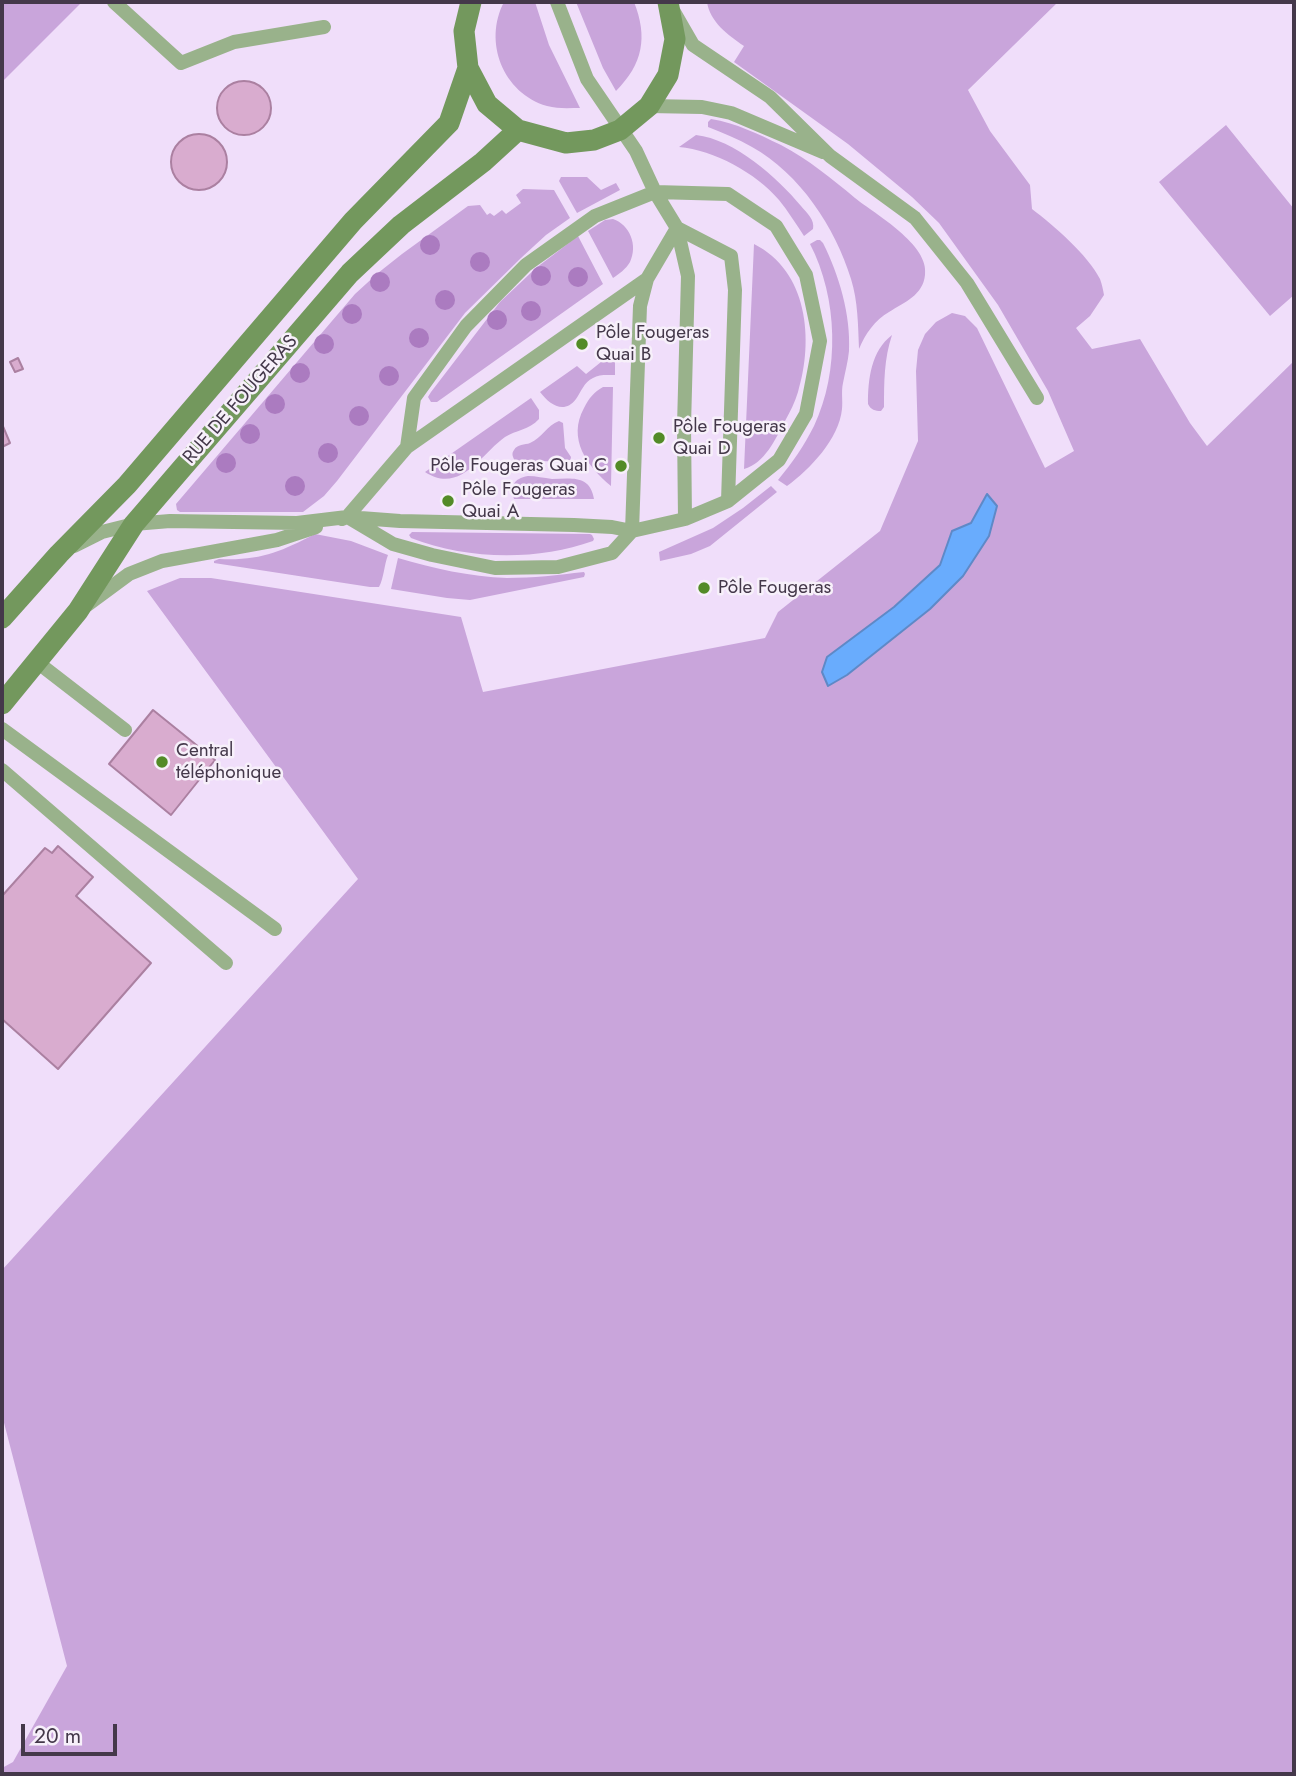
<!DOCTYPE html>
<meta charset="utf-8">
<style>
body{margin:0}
#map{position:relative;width:1296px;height:1776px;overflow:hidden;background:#f0defa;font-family:Jost,sans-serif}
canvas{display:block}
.frame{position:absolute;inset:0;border:4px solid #44384a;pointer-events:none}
.scale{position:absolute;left:21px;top:1724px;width:96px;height:32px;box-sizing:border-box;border:4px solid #44384a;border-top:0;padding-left:9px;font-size:21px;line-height:24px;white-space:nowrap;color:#44384a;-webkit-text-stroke:5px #f7f0fa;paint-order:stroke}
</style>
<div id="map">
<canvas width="1296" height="1776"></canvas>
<div class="frame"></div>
<div class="scale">20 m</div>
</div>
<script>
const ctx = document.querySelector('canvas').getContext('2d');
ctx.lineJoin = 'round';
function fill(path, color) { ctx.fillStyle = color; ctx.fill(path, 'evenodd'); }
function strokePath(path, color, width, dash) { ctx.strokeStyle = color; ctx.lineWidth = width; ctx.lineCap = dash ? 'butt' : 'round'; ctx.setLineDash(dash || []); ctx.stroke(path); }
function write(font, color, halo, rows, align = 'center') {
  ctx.font = font + ' Jost,sans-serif'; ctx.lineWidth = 5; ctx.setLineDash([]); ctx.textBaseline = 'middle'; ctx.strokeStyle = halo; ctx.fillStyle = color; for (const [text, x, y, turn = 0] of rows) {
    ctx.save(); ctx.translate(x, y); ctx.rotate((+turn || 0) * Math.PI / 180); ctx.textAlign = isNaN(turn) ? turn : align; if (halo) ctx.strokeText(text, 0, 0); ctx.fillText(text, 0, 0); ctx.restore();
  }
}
fill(new Path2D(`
 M2,2H82L2,82Z
 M504,2H535L549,45L580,108C569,108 558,109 547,106C503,93 483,42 504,2Z
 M576,2H634C648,37 643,64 616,91L603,68Z
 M707,2H1058L968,90L990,131L1030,185L1032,209C1053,225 1088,255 1100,279C1102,284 1103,290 1104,295L1090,316L1076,328L1092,349L1140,339L1190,423L1207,446L1294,361V1774H2V1768L13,1762L67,1666L2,1415V1270L358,879L147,591L180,578H211L461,617L483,692L765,638L778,612L880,531L918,441L916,371L918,350L925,334L936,322L952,313L965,316L977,328L1045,468L1074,451L1048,391L998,305L939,223L912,197L848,144L734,62L744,46C728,35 710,22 707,2ZM986,495L963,576L930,609L847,675L894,607L940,565L952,531L971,523Z
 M711,119C736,123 758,134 781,145C809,160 831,178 855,198C875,214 930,245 925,275C923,295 905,302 889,312C875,320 865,334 859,349C858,326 858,301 851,279C835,227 800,174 752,147C738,139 723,133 708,127V122Z
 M1226,125L1294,209V295L1270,316L1159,182Z
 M696,135C734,139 778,178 801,206C807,213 815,220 813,229L804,236C796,224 788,211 779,200C756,173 714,150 679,147Z
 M561,177H587L601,190L616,183L620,190L577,213L559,181Z
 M523,189L554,190L570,218L546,235L521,258L465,313L337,481L324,496L303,512H180L177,510L176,504L355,294L378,273L402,254L468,206L480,205L487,215L490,213L494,216L502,210L506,214L521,203L516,195Z
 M613,219C630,225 638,245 630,262C626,269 619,274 613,278L588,231L605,220Z
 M578,236L603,284L437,402H431L428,397L431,392L500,302L536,268Z
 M817,240H820L823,243C839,275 851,315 849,351C848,362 845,372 843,383C841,392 843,401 842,409C839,439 810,469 787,486L778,480C792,463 804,446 814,426C840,371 838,298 810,244Z
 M754,244C808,271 814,340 798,392C795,402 790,412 785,421C775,440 765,463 744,469Z
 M892,335C884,359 884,382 884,407L881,411C875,411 871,410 868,404C868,379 871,351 892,335Z
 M615,361V375C608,375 599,374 593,378C584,382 581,392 576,399C564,415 549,404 540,392L577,366L586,374L601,362Z
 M603,387H613L611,486C587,466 567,439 584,408C589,398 594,392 603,387Z
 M531,398L539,410V419C529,430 516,430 505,437C481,454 460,495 425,472Z
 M559,421L563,423L565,448L571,457L570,462L540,461L522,463L515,461C513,457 511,454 514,450C517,444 525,445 530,443C542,438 547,425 559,421Z
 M528,476C536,476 544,478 552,479C570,479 590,474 594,499H514C511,485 513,479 528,476Z
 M771,486L777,492L710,546L691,554L660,561L659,552L713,528L743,508Z
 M412,532L590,534L592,535L594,539L593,541C537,561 467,560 411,538L409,535Z
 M315,534L351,541L388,555C384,565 384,578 379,587H370L214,563V561L219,559C260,561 280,552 315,534Z
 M398,558C433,568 470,577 507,578C533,578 558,575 584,572L585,574L584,577L470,600L447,598L391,589Z`), '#c9a5db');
const water = new Path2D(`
 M987,494L997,506L989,536L963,576L930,609L847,675L828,686L822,672L827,657L894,607L940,565L952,531L971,523Z`);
fill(water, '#69acfd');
strokePath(water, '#5e89c7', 2);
const building = new Path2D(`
 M217 108a27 27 0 1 1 54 0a27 27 0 1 1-54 0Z
 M171 162a28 28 0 1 1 56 0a28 28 0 1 1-56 0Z
 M18,358L23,369L15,372L10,362Z
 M2,424L10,443L2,447Z
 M153,710L215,760L171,815L109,764Z
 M58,846L93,877L76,896L151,963L58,1069L2,1019V896L45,848L52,853Z`);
fill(building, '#d9accf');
strokePath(building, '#ab80a1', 2);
strokePath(new Path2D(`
 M114,2L181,63L234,42L324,27
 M557,2L587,79L636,151L655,192L677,228L688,276L684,426L685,519
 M674,12L693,45L770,97L830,156L915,218L967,283L1037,398
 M649,106L702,107L731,113L823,152
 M677,228L731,256L735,290L728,501
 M342,519L347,517L407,447L647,279
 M351,519L393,544L432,555L495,568L558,567L612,553L632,531L640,306L647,279L677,228
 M74,546L102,532L134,524L170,521L297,523L347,517L400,521L574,525L612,527L632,531L685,519L728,501L779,460L806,414L820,341L806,275L776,226L728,194L655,192L595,216L526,265L466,326L414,398L407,447
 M87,605L129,574L162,561L277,540L316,527
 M37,662L125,730
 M2,729L275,929
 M2,770L226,963`), '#99b28b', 14);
strokePath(new Path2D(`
 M471,2L464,31L468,68L487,104L518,130L566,143L594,140L620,130L649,106L668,75L675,39L668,2
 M2,618L59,554L127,485L353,221L449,123L468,68
 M2,704L78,611L134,524L350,273L401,225L483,162L518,130`), '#73985d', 21);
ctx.fillStyle = '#ab7bc0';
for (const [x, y] of [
 [430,245],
 [480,262],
 [541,276],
 [578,277],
 [380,282],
 [445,300],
 [531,311],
 [352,314],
 [497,320],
 [419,338],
 [324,344],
 [300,373],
 [389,376],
 [275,404],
 [359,416],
 [250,434],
 [328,453],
 [226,463],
 [295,486]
]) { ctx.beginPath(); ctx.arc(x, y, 10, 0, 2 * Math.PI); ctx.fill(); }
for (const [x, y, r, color] of [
 [582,344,7,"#538b27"],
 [659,438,7,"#538b27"],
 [621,466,7,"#538b27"],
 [448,501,7,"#538b27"],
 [704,588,7,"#538b27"],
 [162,762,7,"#538b27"]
]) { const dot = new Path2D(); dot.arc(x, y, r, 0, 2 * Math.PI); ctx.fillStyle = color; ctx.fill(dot); strokePath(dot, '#f7f0fa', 2.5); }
write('19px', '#44384a', '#f7f0fa', [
 ["Pôle Fougeras",596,333],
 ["Quai B",596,355],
 ["Pôle Fougeras",673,427],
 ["Quai D",673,449],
 ["Pôle Fougeras Quai C",607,466,"right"],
 ["Pôle Fougeras",462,490],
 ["Quai A",462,512],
 ["Pôle Fougeras",718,588],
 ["Central",176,751],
 ["téléphonique",176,773]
], 'left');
write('19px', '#44384a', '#f7f0fa', [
 ["RUE DE FOUGERAS",241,400,-49]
]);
</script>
